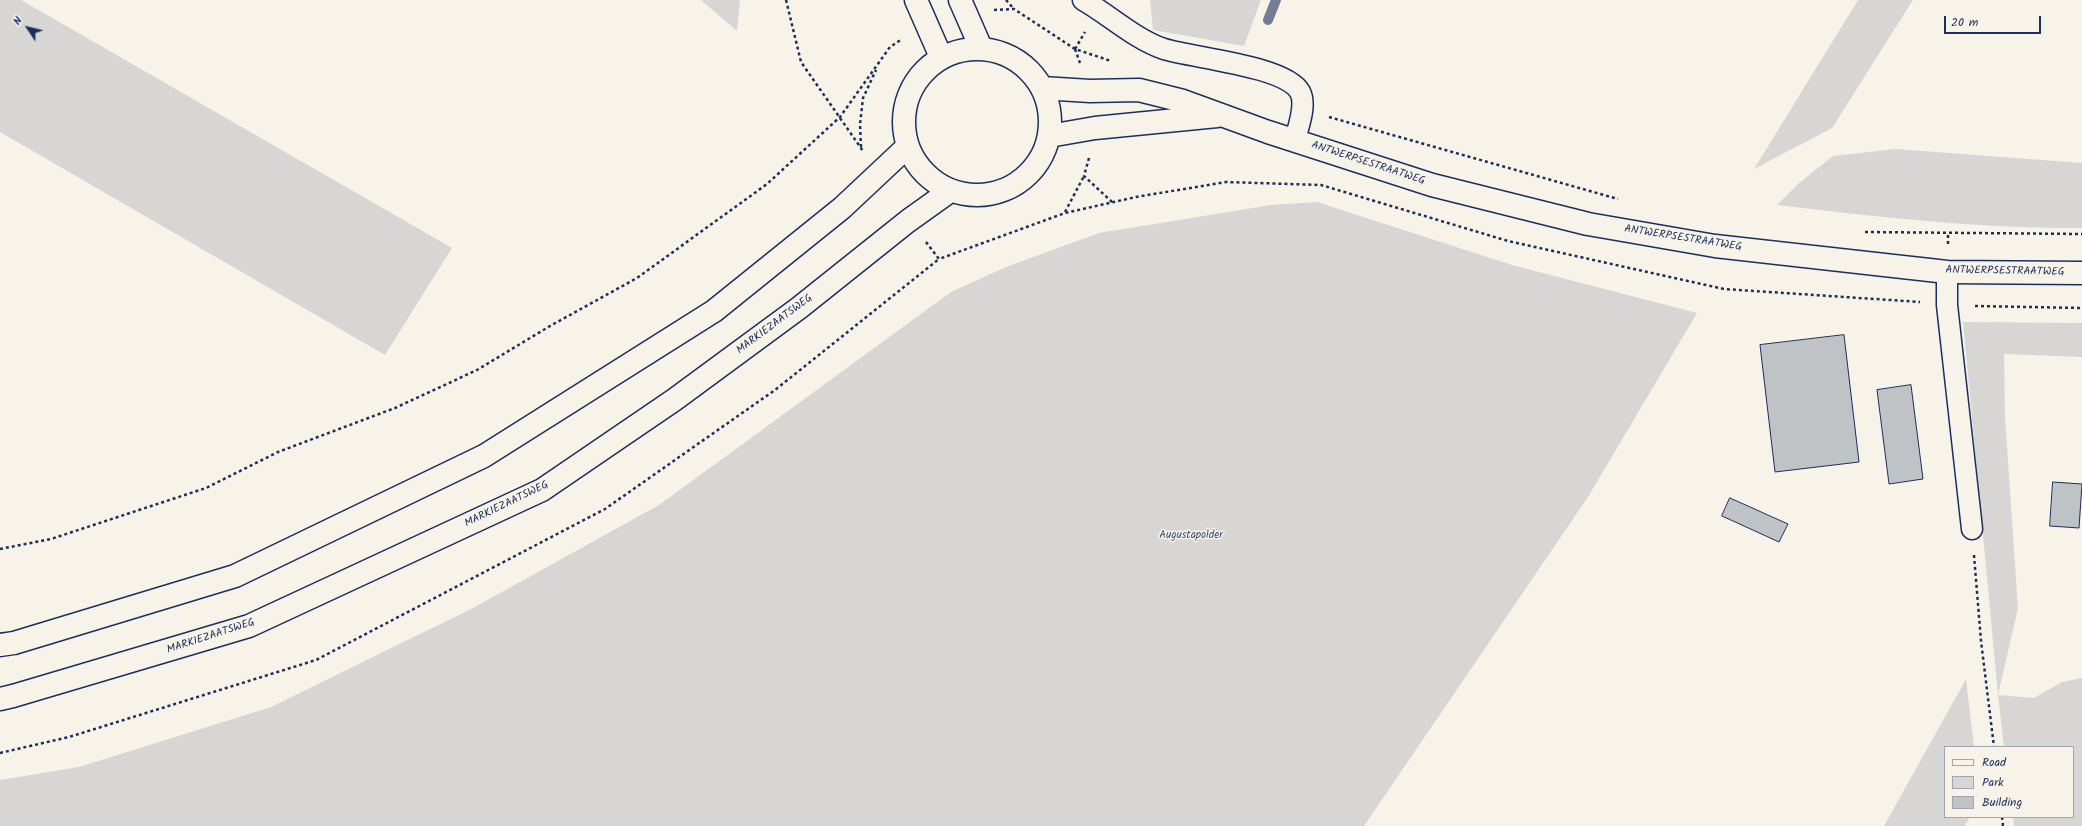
<!DOCTYPE html>
<style>
body{margin:0}
#map{position:relative;width:2082px;height:826px;overflow:hidden;background:#f7f3e8;font-family:Kalam,sans-serif}
canvas{display:block}
.legend{position:absolute;left:1944px;top:746px;width:130px;height:72px;box-sizing:border-box;background:#f7f3e8;border:1px solid #9fa5b1;margin:0;padding:5px 7px;list-style:none;font-size:12px;color:#1b2f5e}
.legend li{display:flex;align-items:center;gap:8px;height:20px}
.legend b{width:20px;border:1px solid #9fa5b1}
.north{position:absolute;left:8px;top:8px;width:40px;height:40px;-webkit-text-stroke:3px #f7f3e8;paint-order:stroke;rotate:305deg;font-size:11px;font-weight:700;line-height:16px;text-align:center;color:#1b2f5e}
.north::after{content:'';display:block;margin:auto;width:14px;height:18px;background:#1b2f5e;clip-path:polygon(50% 0,100% 100%,50% 72%,0 100%)}
.scale{position:absolute;left:1944px;top:16px;width:97px;height:18px;box-sizing:border-box;border:2px solid #1b2f5e;border-top:0;padding-left:5px;font-size:12px;line-height:14px;white-space:nowrap;color:#1b2f5e;-webkit-text-stroke:3px #f7f3e8;paint-order:stroke}
</style>
<div id="map">
<canvas width="2082" height="826"></canvas>
<ul class="legend">
<li><b style="height:5px;background:#f7f3e8"></b>Road</li>
<li><b style="height:11px;background:#d7d6d4"></b>Park</li>
<li><b style="height:11px;background:#c0c3c5"></b>Building</li>
</ul>
<div class="north">N</div>
<div class="scale">20 m</div>
</div>
<script>
const ctx = document.querySelector('canvas').getContext('2d');
ctx.lineJoin = 'round';
function fill(path, color) { ctx.fillStyle = color; ctx.fill(path, 'evenodd'); }
function strokePath(path, color, width, dash) { ctx.strokeStyle = color; ctx.lineWidth = width; ctx.lineCap = dash ? 'butt' : 'round'; ctx.setLineDash(dash || []); ctx.stroke(path); }
function write(font, color, halo, rows, align = 'center') {
  ctx.font = font + ' Kalam,sans-serif'; ctx.lineWidth = 3; ctx.setLineDash([]); ctx.textBaseline = 'middle'; ctx.strokeStyle = halo; ctx.fillStyle = color; for (const [text, x, y, turn = 0] of rows) {
    ctx.save(); ctx.translate(x, y); ctx.rotate((+turn || 0) * Math.PI / 180); ctx.textAlign = isNaN(turn) ? turn : align; if (halo) ctx.strokeText(text, 0, 0); ctx.fillText(text, 0, 0); ctx.restore();
  }
}
fill(new Path2D(`
 M0,0H21L452,248L385,355L0,132Z
 M701,0H740L737,31Z
 M1150,0H1261L1244,46L1153,30Z
 M1858,0H1913L1832,128L1754,169Z
 M1896,149L2082,163V228C1980,229 1878,217 1777,205L1799,183L1833,156Z
 M1317,202L1512,265L1697,313L1588,497L1364,826H0V780L79,767L271,707L473,608L659,505L951,292L1006,267L1099,233L1271,205Z
 M1963,322L2082,323V357L2004,354L2005,418L2018,608L1998,695L2034,698L2062,682L2082,678V826H2014L2013,817H2073V747H2004L1998,695Z
 M1966,679L1974,747H1945V817H1970L1965,826H1884Z`), '#d7d6d4');
strokePath(new Path2D(`
 M1268,20L1276,0`), '#727c95', 10);
const building = new Path2D(`
 M1844,335L1859,462L1775,472L1760,345Z
 M1911,385L1923,479L1889,484L1877,390Z
 M2053,482L2082,484L2079,528L2050,526Z
 M1730,498L1788,524L1779,542L1722,516Z`);
fill(building, '#c0c3c5');
strokePath(building, '#1b2f5e', 1);
const lane = new Path2D(`
 M1083,0C1108,14 1136,40 1164,49C1193,58 1286,66 1300,92C1307,105 1298,127 1295,140
 M1947,272V305L1972,529`);
const secondary = new Path2D(`
 M916,0L941,57
 M960,0L981,48`);
const primary = new Path2D(`
 M904 122a73 73 0 1 1 146 0a73 73 0 1 1-146 0Z
 M1042,88L1090,91L1139,90L1183,101L1268,132L1432,185L1588,224L1715,246L1947,272L2082,273
 M1049,136L1095,128L1217,116
 M0,645L14,643L235,576L484,456L714,311L842,208L907,147
 M0,699L13,696L249,626L542,490L674,400L799,308L908,221L950,191`);
strokePath(lane, '#1b2f5e', 23);
strokePath(secondary, '#1b2f5e', 25);
strokePath(primary, '#1b2f5e', 25);
strokePath(new Path2D(`
 M786,0L801,62L863,151
 M1006,0L1014,9
 M994,10L1014,9L1075,49L1111,61
 M1075,49L1080,63
 M1075,49L1085,32
 M1329,117L1618,199
 M861,147L860,124L863,98L876,70
 M1089,158L1084,176L1112,202
 M1065,212L1084,176
 M1865,232L2082,234
 M926,242L939,259L1065,213L1136,197L1226,182L1321,185L1508,241L1724,289L1920,302
 M1948,244V233
 M1975,306L2082,308
 M0,549L51,539L206,488L278,452L395,408L477,370L550,326L637,278L767,184L840,117L890,47L902,39
 M1974,555L1981,641L1994,747
 M0,753L69,737L316,660L605,509L775,390L939,259
 M2002,817L2003,826`), '#1b2f5e', 2.5, [3, 3]);
strokePath(lane, '#f7f3e8', 20);
strokePath(secondary, '#f7f3e8', 22);
strokePath(primary, '#f7f3e8', 22);
write('11px', '#1b2f5e', '#f7f3e8', [
 ["ANTWERPSESTRAATWEG",1368,164,18],
 ["ANTWERPSESTRAATWEG",1683,239,9],
 ["ANTWERPSESTRAATWEG",2005,272,1],
 ["MARKIEZAATSWEG",775,325,-37],
 ["MARKIEZAATSWEG",507,505,-26],
 ["MARKIEZAATSWEG",211,637,-18]
]);
write('11px', '#415076', '#f7f3e8', [
 ["Augustapolder",1191,536]
]);
</script>
